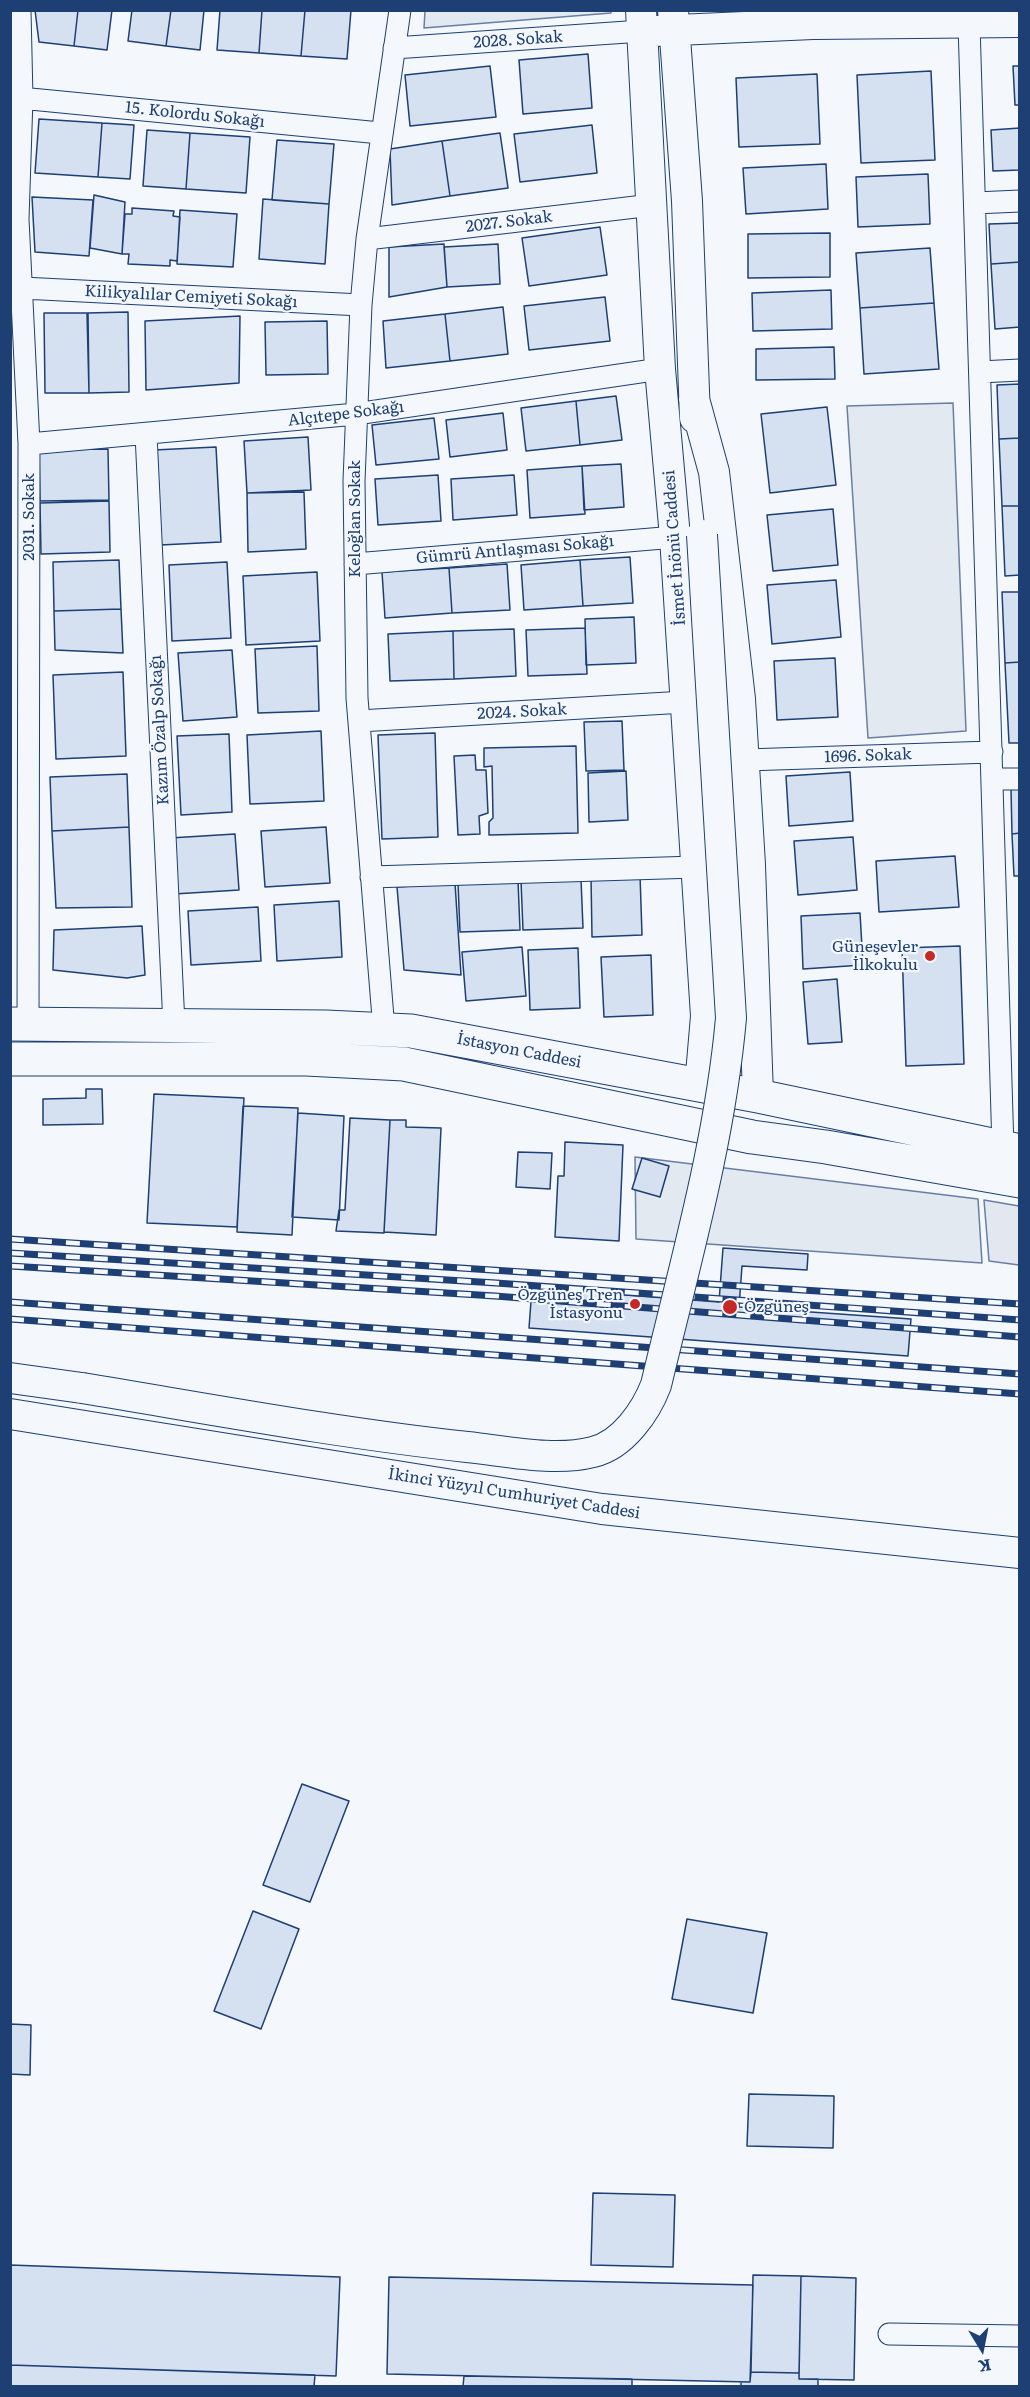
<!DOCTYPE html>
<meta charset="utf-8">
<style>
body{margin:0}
#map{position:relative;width:1030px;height:2397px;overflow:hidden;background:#f4f7fb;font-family:Literata,serif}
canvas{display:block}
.frame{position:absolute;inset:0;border:12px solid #1d3f73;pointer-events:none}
.north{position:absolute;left:952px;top:2319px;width:60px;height:60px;-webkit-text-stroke:4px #f4f7fb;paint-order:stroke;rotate:170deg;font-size:16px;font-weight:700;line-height:24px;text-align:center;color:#1d3f73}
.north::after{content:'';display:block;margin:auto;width:21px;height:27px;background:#1d3f73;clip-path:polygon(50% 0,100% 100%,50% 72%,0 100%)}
</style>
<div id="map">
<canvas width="1030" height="2397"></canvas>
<div class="frame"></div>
<div class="north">K</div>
</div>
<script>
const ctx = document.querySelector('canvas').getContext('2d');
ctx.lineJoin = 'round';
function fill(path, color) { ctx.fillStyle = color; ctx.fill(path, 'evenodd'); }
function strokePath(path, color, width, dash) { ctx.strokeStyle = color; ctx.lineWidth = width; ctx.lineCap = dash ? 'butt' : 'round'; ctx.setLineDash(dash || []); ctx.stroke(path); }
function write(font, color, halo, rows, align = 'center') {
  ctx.font = font + ' Literata,serif'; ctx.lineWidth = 4.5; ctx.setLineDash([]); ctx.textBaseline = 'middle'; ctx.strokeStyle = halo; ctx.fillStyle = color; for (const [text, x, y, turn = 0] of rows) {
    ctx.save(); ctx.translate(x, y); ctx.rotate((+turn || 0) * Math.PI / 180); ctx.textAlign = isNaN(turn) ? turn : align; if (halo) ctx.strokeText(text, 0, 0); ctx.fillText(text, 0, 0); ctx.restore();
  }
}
const green = new Path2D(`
 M425,11L611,10V13L424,28Z
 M953,403L966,731L868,738L847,406Z
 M635,1157L978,1199L982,1263L636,1239Z`);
fill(green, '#e3e9f0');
strokePath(green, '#687fa3', 1.5);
const parking = new Path2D(`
 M984,1200L1019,1206V1265L989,1261Z`);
fill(parking, '#e3e8f0');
strokePath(parking, '#687fa3', 1.5);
const building = new Path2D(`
 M35,10H78L74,46L39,42Z
 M78,10H112L107,50L74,46Z
 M132,10H171L166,46L128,41Z
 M171,10H204L200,50L166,46Z
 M220,10H262L259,53L217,50Z
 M262,10H305L301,56L259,53Z
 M305,10H351L347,59L301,56Z
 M588,54L592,108L523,114L519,60Z
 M490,66L496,117L410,126L405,75Z
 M1013,66H1020V105H1015Z
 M931,71L935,160L861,163L857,75Z
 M817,74L820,144L739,147L736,78Z
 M39,119L102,123L98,177L35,173Z
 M102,123L134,125L130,179L98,177Z
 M592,125L597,173L520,182L514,134Z
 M1020,128V170L993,171L991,130Z
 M147,130L190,133L186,189L143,186Z
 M190,133L250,137L246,193L186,189Z
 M500,133L508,188L450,196L442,141Z
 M277,140L334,144L329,204L272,200Z
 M442,141L450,196L392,205L390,149Z
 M826,164L828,209L746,214L743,168Z
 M928,174L930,224L858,227L856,177Z
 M94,195L125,202L122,254L90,248Z
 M32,197L93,200L89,256L35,252Z
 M263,199L329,204L325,264L259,259Z
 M132,208L174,211L173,216L180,217L177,261L170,260V266L128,264L129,254H122L125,214H132Z
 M180,210L237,214L233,267L177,264Z
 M1020,223V262L991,264L989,224Z
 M600,227L607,275L529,286L522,238Z
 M830,233V277L748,278V234Z
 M444,244L447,287L389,297V247Z
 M498,244L500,284L447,287L444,247Z
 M930,248L934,303L860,308L856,253Z
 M1020,262V327L995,329L991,264Z
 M831,290L832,329L753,331L752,293Z
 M605,297L610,341L529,350L524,306Z
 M934,303L939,369L864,374L860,308Z
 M503,307L508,354L450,361L445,314Z
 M128,312L129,392L89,393L87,313Z
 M44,313H88L89,393H45Z
 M445,314L450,361L386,368L383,321Z
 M240,316L239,383L146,390L145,321Z
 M327,321L328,374L266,375L265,322Z
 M834,347L835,379L756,380V349Z
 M1020,384V438L999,439L997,385Z
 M616,396L622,440L580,445L576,401Z
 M576,401L580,445L526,451L521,408Z
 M827,407L836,485L770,493L761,414Z
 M503,413L507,450L450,457L446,420Z
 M434,418L439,459L376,465L372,425Z
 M308,437L311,490L247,493L244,441Z
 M1020,438V506H1002L999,439Z
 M216,447L221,542L160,545L154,450Z
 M108,449L109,500L40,501L39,450Z
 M621,464L624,507L584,510L582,466Z
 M582,466L585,514L530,518L527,470Z
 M438,475L441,521L378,525L375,479Z
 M514,475L517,515L453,520L451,479Z
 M304,492L306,549L248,552L247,493Z
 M109,501L110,552L41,554L40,503Z
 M1002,506H1020V575L1005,576Z
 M833,509L838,565L773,571L767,515Z
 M630,557L633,603L583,606L580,560Z
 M119,560L121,609L54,611L53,562Z
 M580,560L583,606L524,610L521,565Z
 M227,562L231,638L172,641L169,565Z
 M507,564L510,610L452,613L449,568Z
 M449,568L452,613L385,618L382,572Z
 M317,572L320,641L246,645L243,576Z
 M836,580L841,637L772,644L767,585Z
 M1002,592H1020V662L1005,663Z
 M121,609L123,653L55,650L54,611Z
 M634,617L636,663L586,665L585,619Z
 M585,628L587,674L528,676L526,630Z
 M514,629L516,676L454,679L453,631Z
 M453,631L454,679L390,681L388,634Z
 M317,646L319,711L258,713L255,649Z
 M232,650L237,717L183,721L178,653Z
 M835,658L838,717L777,720L774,661Z
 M1020,662V743H1009L1005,663Z
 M123,672L126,756L56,759L53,675Z
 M622,721L624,770L586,771L584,722Z
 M321,731L324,801L250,804L247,735Z
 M435,733L438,837L382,839L378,735Z
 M229,734L232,812L181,815L177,736Z
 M576,746L578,833L489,835V822L493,818L492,766L484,767V748Z
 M475,755L476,770H486L488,813L479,816L480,834L458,835L454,756Z
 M626,771L628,820L589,822L588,773Z
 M850,772L853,821L789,826L786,776Z
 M127,774L129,827L52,831L50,777Z
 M1011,789H1020V833L1012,834Z
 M129,827L132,907L56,908L52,831Z
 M326,827L330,883L265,887L261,831Z
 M1020,833V876H1014L1012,834Z
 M235,834L239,890L174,894L170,838Z
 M853,837L857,890L798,895L794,841Z
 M955,856L959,907L879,912L876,861Z
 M640,875L642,935L592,937L591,877Z
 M581,879L583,928L523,930L521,881Z
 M518,881L520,930L460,932L458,883Z
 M455,883L461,975L404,970L397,887Z
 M339,901L342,957L277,961L274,905Z
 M258,907L261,961L191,965L188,911Z
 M860,913L863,965L803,969L801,916Z
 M142,926L145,975L127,978L53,970L54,930Z
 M960,946L964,1064L906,1066L902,948Z
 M522,947L526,996L466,1001L462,952Z
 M578,948L580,1008L530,1010L528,950Z
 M651,955L653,1015L604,1017L601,957Z
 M837,979L842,1042L808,1044L803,982Z
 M86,1089H102L103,1124L43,1125V1099L86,1098Z
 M154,1094L244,1098L237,1227L147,1223Z
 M243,1106L298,1108L292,1235L237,1232Z
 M298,1113L344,1116L339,1220L292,1217Z
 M350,1118L390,1120L384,1233L336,1231L339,1210H345Z
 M390,1120H406V1127L441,1128L436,1235L384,1232Z
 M565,1142L623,1145L619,1241L555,1237L558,1176H564Z
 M518,1152L552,1153L550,1189L516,1187Z
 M642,1158L669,1166L660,1197L632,1189Z
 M723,1248L808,1254L807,1270L742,1266L739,1307L911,1319L908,1356L529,1328L532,1288L719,1302Z
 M302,1784L349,1801L310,1902L263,1885Z
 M253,1911L299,1929L261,2029L214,2011Z
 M687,1919L767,1933L753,2013L672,1999Z
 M10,2024L31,2025L30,2075L10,2074Z
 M749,2094L834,2096L833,2148L747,2146Z
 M593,2193L675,2195L673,2267L591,2265Z
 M10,2265L340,2277L336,2376L10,2365Z
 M753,2275L801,2276L799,2373L751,2372Z
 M801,2276L856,2278L854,2380L799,2379Z
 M389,2277L753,2285L750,2382L387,2374Z
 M10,2365L315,2375L314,2386H10Z
 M751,2372L799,2373V2379H818V2386H741V2382H750Z
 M464,2376L632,2379V2386H463Z`);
fill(building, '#d5e0f0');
strokePath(building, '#1d3f73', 1.5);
const minor = new Path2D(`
 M20,10L22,98L18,219L29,444L28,1024
 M969,24L1003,1148
 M394,48L642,31
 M10,97L380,133
 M975,203L1020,201
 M367,239L652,205
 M22,288L361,305
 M980,372L1020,370
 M146,434L174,1025
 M29,444L356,414L660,369
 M355,564L675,537
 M359,721L685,702
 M745,760L992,752
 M993,779H1020
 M371,877L696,867
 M384,1030L357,698L354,481L361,305L367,239L400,10
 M889,2334L1020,2336`);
const secondary = new Path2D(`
 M641,10L660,369L675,537L706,1016L700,1086
 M673,10L687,201L695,418
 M654,31L813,24L1020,22
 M694,399L714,472L740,699L750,865L758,1096
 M10,1378L82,1388
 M10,1414L602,1509L1020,1553`);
const primary = new Path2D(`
 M10,1024L326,1027L411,1031L758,1096L1020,1151
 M10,1059H306L404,1064L752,1137L826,1147L1020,1181`);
strokePath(minor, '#1d3f73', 23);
strokePath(secondary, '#1d3f73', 32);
strokePath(primary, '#1d3f73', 35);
strokePath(minor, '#f4f7fb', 21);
strokePath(secondary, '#f4f7fb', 30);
strokePath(primary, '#f4f7fb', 33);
const rail = new Path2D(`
 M10,1239L1020,1304
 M10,1253L496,1283L1020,1320
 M10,1266L495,1296L1020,1337
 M10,1302L1020,1374
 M10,1319L1020,1394`);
strokePath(rail, '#1d3f73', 7);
strokePath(rail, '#f4f7fb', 4.5, [14]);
const secondaryBridge = new Path2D(`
 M82,1388C210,1409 338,1433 467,1447C507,1451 554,1462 593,1452C623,1445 646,1411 656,1385C685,1263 720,1142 731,1018L702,535`);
strokePath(secondaryBridge, '#1d3f73', 32, []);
strokePath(secondaryBridge, '#f4f7fb', 30);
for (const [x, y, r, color] of [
 [930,956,6,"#c62828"],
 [635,1304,6,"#c62828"],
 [730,1307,8,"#c62828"]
]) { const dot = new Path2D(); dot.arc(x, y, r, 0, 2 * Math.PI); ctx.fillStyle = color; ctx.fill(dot); strokePath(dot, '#f4f7fb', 2); }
write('16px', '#1d3f73', '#f4f7fb', [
 ["2028. Sokak",518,40,-4],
 ["15. Kolordu Sokağı",195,115,6],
 ["2027. Sokak",509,222,-7],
 ["Kilikyalılar Cemiyeti Sokağı",191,297,3],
 ["Alçıtepe Sokağı",346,414,-7],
 ["2031. Sokak",29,517,-90],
 ["Keloğlan Sokak",355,519,-90],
 ["İsmet İnönü Caddesi",675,548,-94],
 ["Gümrü Antlaşması Sokağı",515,550,-5],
 ["2024. Sokak",522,712,-3],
 ["Kazım Özalp Sokağı",160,730,-93],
 ["1696. Sokak",868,756,-2],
 ["İstasyon Caddesi",519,1051,11],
 ["İkinci Yüzyıl Cumhuriyet Caddesi",514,1494,9]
]);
write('16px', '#1d3f73', '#f4f7fb', [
 ["Güneşevler",918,947],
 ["İlkokulu",918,965],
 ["Özgüneş Tren",623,1295],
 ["İstasyonu",623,1313],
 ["Özgüneş",744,1307,"left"]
], 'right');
</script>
